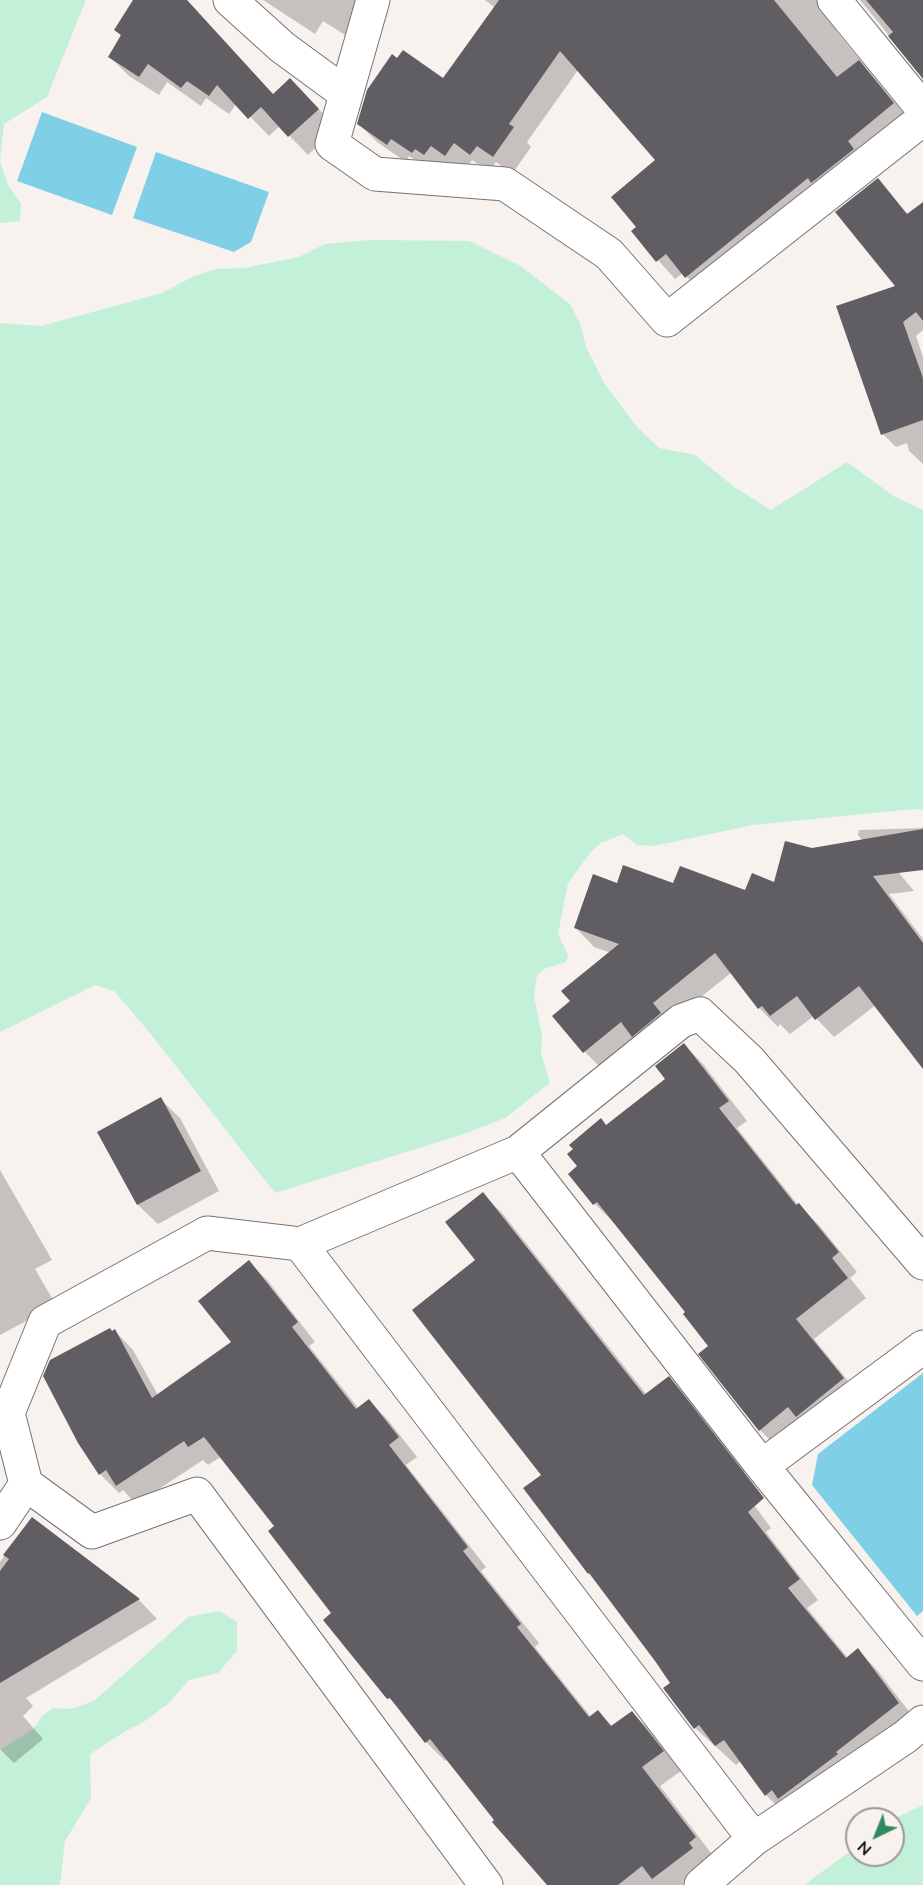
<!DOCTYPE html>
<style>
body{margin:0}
#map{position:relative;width:923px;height:1885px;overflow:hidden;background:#f8f2ef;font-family:Mulish,sans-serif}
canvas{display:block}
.north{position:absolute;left:845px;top:1807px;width:60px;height:60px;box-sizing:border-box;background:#f8f2ef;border:2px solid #9c9896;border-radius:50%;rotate:223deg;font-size:16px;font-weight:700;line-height:24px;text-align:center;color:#131110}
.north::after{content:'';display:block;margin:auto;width:21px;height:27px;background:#308a60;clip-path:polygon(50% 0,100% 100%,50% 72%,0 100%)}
</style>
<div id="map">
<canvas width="923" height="1885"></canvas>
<div class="north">N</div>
</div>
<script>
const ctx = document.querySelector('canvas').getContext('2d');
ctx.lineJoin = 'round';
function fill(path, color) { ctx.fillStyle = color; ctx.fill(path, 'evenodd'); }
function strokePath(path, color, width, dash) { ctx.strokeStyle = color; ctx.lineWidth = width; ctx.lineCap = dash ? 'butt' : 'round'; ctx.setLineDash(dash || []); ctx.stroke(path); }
fill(new Path2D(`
 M0,0H86L47,97L4,124L0,161L7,183L21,204L20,221L0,223Z
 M368,240L469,241L519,265L570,304L580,323L586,347L604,383L637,427L659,448L695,455L733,486L771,510L847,462L895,497L923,510V810L913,809L753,825L654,846L637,845L623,834L601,843L591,852L568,883L558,934L568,955L566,962L546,968L537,975L534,996L542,1035L541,1053L550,1083L505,1118L467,1133L275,1193L150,1033L114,991L95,985L0,1032V323L41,326L162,293L194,276L216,269L244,268L299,257L325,244Z
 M219,1611L237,1622V1651L218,1673L189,1680L168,1704L145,1721L124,1732L90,1754L91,1798L65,1841L60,1885H0V1750L33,1729L42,1716L53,1708L71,1709L94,1701L188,1617Z
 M923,1805V1885H804L857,1846V1855H893V1819Z`), '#c2f0d8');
fill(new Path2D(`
 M42,112L137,147L112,215L17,181Z
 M156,152L269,192L251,242L234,252L133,218Z
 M923,1373V1611L917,1616L812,1485L818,1454Z`), '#7fcfe7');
fill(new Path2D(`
 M135,0H187L273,96L309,99L337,128L308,155L280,126L269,136L237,103L229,114L206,98L201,106L167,82L159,95L129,76L110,57L122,37L116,30Z
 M263,0H366L345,35L323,21L315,34Z
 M485,0H847L833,23L837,32L911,122L704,295L683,273L675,279L633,232L638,227L658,161L578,70L527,142L531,147L512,174L496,162L489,172L472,160L464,173L450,163L443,172L431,170L409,156L406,162L377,142L359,124L444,80L495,8Z
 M860,0H923V77Z
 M878,180L908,215L923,217V330L916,336L923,357V464L909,451L907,443L896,447L883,434L897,286Z
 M923,828V868L885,856L914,891L889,894L923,939V1063L876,1005L834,1037L814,1016L790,1034L780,1024L778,1027L759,1008L732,972L670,1022L603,1070L584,1051L572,1002L611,953L594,947L576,928L618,885H674L746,892L775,884L812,849L863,841L858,835L859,830Z
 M684,1045L703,1064L747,1121L737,1128L798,1205L818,1224L857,1272L850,1278L866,1298L814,1339L862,1398L779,1449L760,1430L711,1346L687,1312L615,1222L614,1223L595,1204L570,1174L579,1166L607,1126L667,1080Z
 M160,1099L180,1118L219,1191L158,1224L138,1205L99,1132Z
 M0,1170L52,1260L35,1269L56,1305L0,1335Z
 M483,1194L502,1213L647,1395L669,1378L688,1398L745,1471L735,1479L771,1528L766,1532L818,1600L807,1608L848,1658L858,1650L877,1670L918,1723L785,1814L766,1795L741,1761L736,1765L695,1728L672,1683L600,1585L589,1573L543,1475L477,1261Z
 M249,1262L268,1281L315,1342L309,1346L359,1409L369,1401L388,1420L417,1457L406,1465L486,1567L481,1571L539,1643L535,1647L591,1717L598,1712L613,1727L632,1713L651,1731L681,1771L660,1786L714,1857L687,1885H549L448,1759L445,1761L426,1742L406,1716L389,1698L276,1527L222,1456L208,1465L203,1460L136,1504L123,1490L119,1493L100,1474L79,1442L113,1332L115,1331L133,1350L158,1395L233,1342Z
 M32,1519L139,1600L157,1619L26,1698L33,1706L23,1716L43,1739L14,1763L0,1749V1562Z`), '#0003');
fill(new Path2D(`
 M133,0H187L273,94L290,78L319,109L288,137L261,107L248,119L217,85L209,96L187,81L181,88L148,64L139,77L108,57L121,35L114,30Z
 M499,0H774L837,77L859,60L894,103L848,141L854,149L811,183L808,178L685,278L666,254L656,262L631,231L636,227L611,197L655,160L560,51L509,124L514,127L493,157L477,146L470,155L454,143L445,156L431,146L424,155L415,149L412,153L391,139L387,145L357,124L367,90L392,54L397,58L403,50L443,78Z
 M866,0H923V79L888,36L893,32Z
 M878,178L907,214L923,202V321L916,312L903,322L923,378V420L881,435L836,306L895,286L835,212Z
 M923,829V870L873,876L923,943V1069L859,986L815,1020L797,996L770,1016L762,1006L758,1009L715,953L653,1003L661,1013L632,1037L621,1022L583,1053L552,1016L570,1001L561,991L619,944L574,928L593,874L617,883L623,865L673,883L680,866L745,890L752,873L774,882L785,841L812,848Z
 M684,1043L729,1101L719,1108L796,1205L799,1203L839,1252L832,1258L848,1278L796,1319L844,1378L796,1417L788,1407L759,1431L698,1354L708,1346L683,1314L685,1312L597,1202L593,1205L568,1174L577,1166L567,1154L573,1149L569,1145L601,1118L606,1125L665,1079L655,1066Z
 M161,1097L201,1171L137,1205L97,1132Z
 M483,1192L644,1395L669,1376L764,1498L748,1512L800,1579L788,1588L846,1658L858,1648L899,1703L836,1752L838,1754L778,1799L772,1790L765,1796L724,1740L715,1746L699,1725L694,1729L663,1688L670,1683L655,1661L589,1573L588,1574L523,1488L541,1475L412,1310L475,1260L445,1222Z
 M249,1260L298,1322L292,1327L356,1409L369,1399L399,1437L389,1445L468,1547L463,1551L521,1624L517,1627L589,1717L598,1710L611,1726L632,1711L664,1751L642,1767L696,1837L689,1843L693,1848L652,1879L642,1866L618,1885H547L492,1822L494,1820L430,1739L425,1743L390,1698L387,1699L323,1620L331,1613L268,1531L274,1526L204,1437L188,1447L184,1441L116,1486L106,1470L99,1475L78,1443L43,1376L50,1360L110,1328L112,1331L115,1329L152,1398L231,1342L198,1301Z
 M32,1517L140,1599L0,1683V1571L9,1559L3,1555Z`), '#615e63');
const minor = new Path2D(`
 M230,0L282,47L346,94
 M373,0L332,144L375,174L505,184L609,254L667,320L923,119
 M834,0L923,109
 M300,1244L518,1152
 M923,1263L749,1060L700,1014L681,1021L518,1152L762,1466L923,1664
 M762,1466L923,1347
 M0,1523L26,1484
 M486,1885L197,1494L92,1532L26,1484L8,1413L45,1322L207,1233L300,1244L754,1839
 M701,1885L754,1839L905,1737L923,1722`);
strokePath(minor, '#787371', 35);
strokePath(minor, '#fff', 33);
</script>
